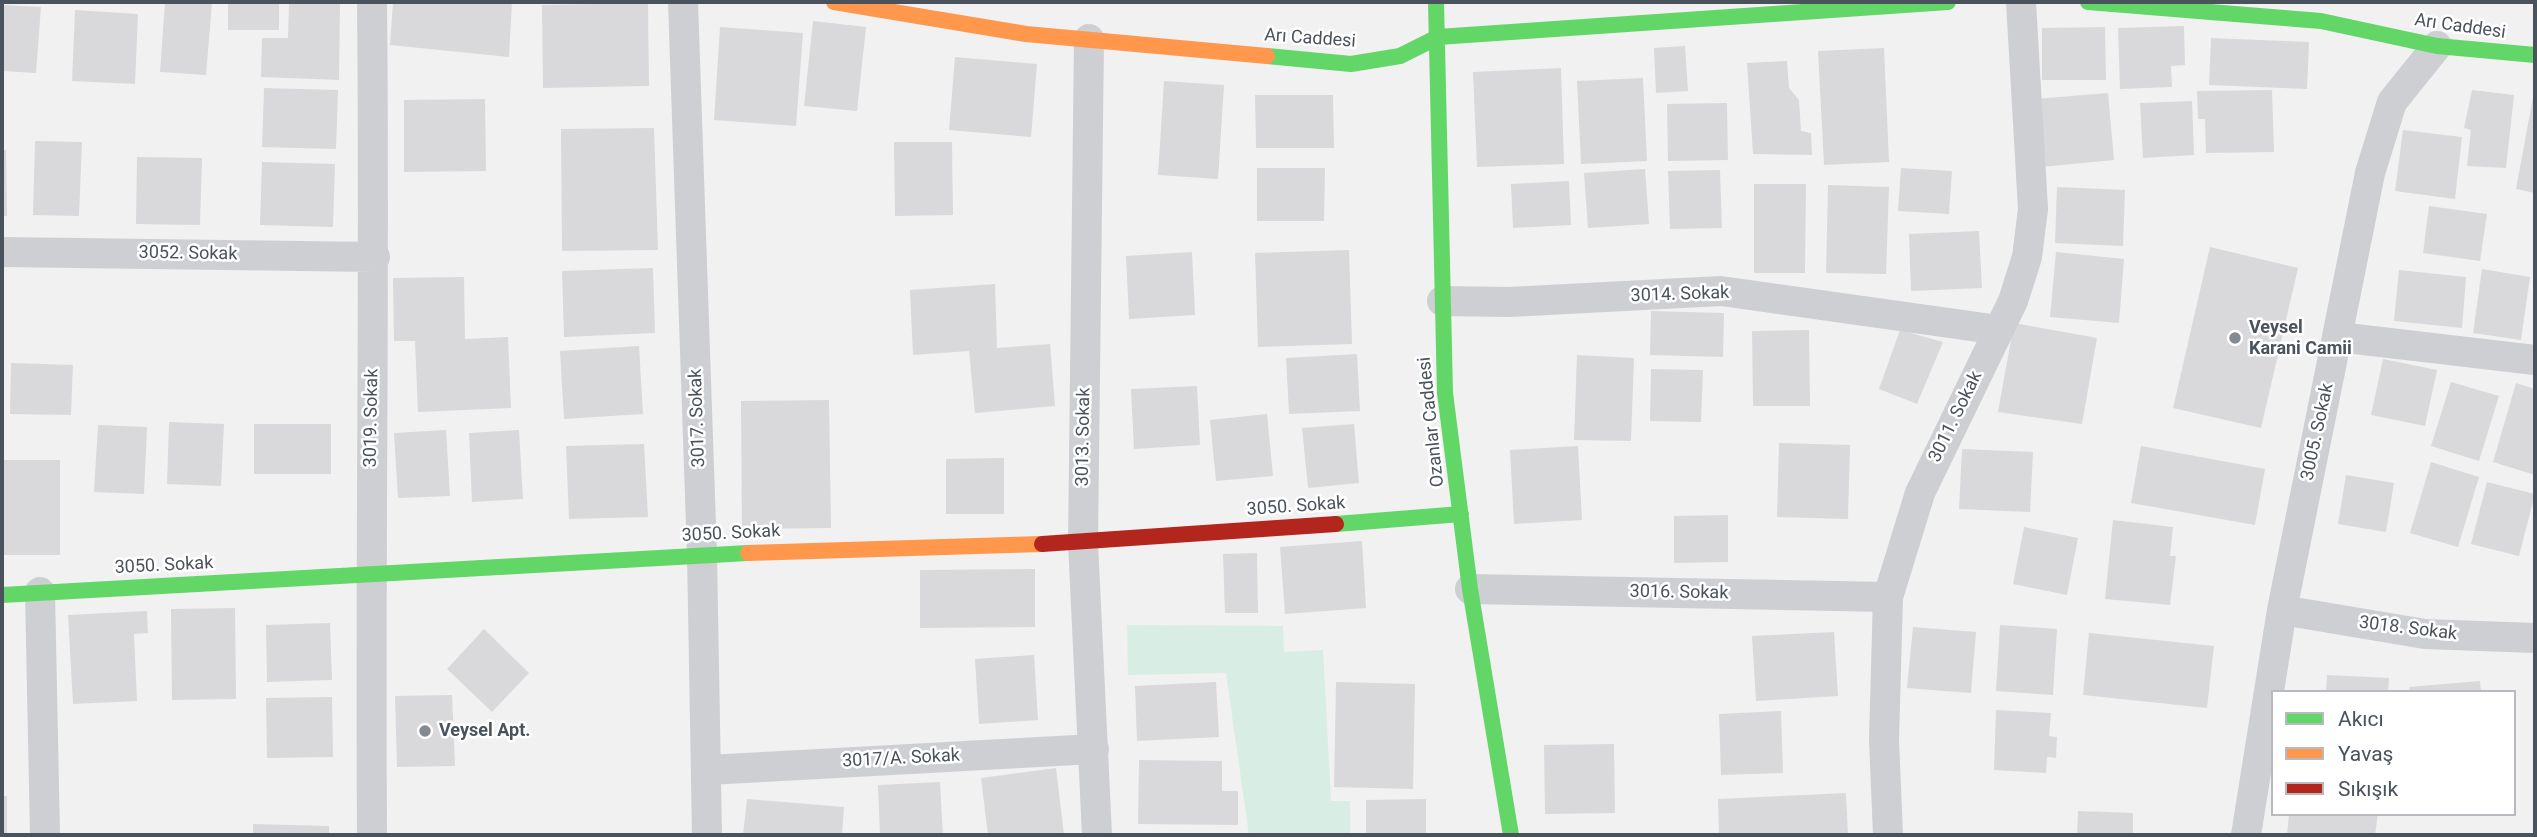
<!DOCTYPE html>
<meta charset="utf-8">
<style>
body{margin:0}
#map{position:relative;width:2537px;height:837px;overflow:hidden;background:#f1f1f1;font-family:Roboto,sans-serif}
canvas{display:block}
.frame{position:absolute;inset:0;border:4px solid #4a525c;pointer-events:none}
.legend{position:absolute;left:2271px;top:690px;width:245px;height:126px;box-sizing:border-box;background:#fff;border:2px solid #b7babe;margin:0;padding:9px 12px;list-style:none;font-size:21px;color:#4a525c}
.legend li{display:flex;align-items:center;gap:14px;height:35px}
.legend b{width:35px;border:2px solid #b7babe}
</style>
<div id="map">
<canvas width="2537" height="837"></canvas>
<div class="frame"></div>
<ul class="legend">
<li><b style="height:9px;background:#63d668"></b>Akıcı</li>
<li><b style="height:9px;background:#ff974d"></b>Yavaş</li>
<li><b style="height:9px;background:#b3261e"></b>Sıkışık</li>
</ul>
</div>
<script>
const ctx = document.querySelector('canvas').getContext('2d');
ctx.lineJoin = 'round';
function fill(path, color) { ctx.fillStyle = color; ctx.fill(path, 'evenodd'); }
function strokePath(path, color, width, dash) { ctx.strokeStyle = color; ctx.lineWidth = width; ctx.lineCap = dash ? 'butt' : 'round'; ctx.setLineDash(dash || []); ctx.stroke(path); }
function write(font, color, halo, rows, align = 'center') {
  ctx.font = font + ' Roboto,sans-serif'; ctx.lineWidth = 5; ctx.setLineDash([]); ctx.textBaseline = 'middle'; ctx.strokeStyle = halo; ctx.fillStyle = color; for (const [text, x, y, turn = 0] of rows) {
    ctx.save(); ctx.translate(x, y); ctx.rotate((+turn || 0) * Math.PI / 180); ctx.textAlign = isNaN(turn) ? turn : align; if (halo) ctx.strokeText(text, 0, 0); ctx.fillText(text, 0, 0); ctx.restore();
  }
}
fill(new Path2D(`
 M1127,625L1283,626L1284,652L1323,650L1331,801H1350V835H1249L1226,673L1128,675Z`), '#d8ede3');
fill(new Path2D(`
 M165,2L212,3L206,75L160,72Z
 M228,2H279V30H228Z
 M289,2H340L339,80L261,77L262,38H288Z
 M393,2H512L509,57L390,45Z
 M648,3L649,86L543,88L542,5Z
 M2,5L41,7L36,73L2,71Z
 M75,10L138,14L135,84L72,81Z
 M813,21L866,27L857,111L804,106Z
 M2184,26L2185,65L2171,66L2172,87L2120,89L2118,28Z
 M720,27L803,33L796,126L714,120Z
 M2105,27L2106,80H2042V28Z
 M2211,38L2309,42L2307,89L2209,85Z
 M1685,46L1688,91L1656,93L1654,48Z
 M1884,48L1889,162L1824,165L1818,51Z
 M955,57L1037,64L1031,137L949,130Z
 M1787,61L1789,88L1799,100L1801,131L1811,133L1812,155L1753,154L1747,63Z
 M1561,68L1564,164L1477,167L1473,72Z
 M1643,78L1647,161L1581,164L1577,81Z
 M1164,81L1224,85L1218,179L1158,175Z
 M264,88L338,90L336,149L262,147Z
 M2272,90L2274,152L2206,153L2205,119H2198L2197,91Z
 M2472,90L2514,95L2506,168L2467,166L2471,130L2464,128Z
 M2108,93L2114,160L2041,167L2035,99Z
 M1255,95H1333L1334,148H1256Z
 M2533,97H2535V193L2516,189Z
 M485,99L486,171L404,172V100Z
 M2192,101L2194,155L2143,158L2140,103Z
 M1727,103L1728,160L1668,161L1667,104Z
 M654,128L658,250L562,251L561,129Z
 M2403,130L2462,137L2455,199L2395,191Z
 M35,141L82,142L79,216L33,215Z
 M894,142H952L953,215L895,216Z
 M2,150H6L7,216H2Z
 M137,157L202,158L200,225L136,224Z
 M262,162L335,164L333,227L260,225Z
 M1257,168H1325L1324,221H1257Z
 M1901,168L1952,171L1949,214L1898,211Z
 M1645,169L1649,224L1588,228L1584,173Z
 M1720,170L1722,228L1670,229L1668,171Z
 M1569,181L1571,225L1513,228L1511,184Z
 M1754,184H1806L1805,273H1754Z
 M1828,185L1889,187L1886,274L1826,273Z
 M2057,187L2125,190L2123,246L2055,243Z
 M2429,206L2487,214L2480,261L2423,253Z
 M1979,231L1982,288L1911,291L1909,234Z
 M2210,247L2298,268L2261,428L2173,408Z
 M1349,250L1352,344L1258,347L1255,253Z
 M1192,252L1195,315L1129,319L1126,256Z
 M2056,252L2124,259L2119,323L2050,317Z
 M653,268L655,333L564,337L562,271Z
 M2482,269L2530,277L2521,340L2473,333Z
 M2399,270L2466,277L2462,328L2394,321Z
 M464,277L465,339L508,337L511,408L418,412L415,341H394L393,278Z
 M995,284L997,348L1050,344L1055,406L975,413L969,351L913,355L910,290Z
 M1651,311L1724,313L1723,357L1650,355Z
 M2014,323L2097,338L2082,424L1998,412Z
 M1809,330L1810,406H1753L1752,331Z
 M1900,330L1943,342L1917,404L1879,389Z
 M639,346L643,414L564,419L560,351Z
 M1357,354L1360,411L1289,414L1286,358Z
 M1577,355L1634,358L1631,441L1574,440Z
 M2383,359L2437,370L2425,426L2371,415Z
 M11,363L73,365L71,415L10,414Z
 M1651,369L1703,370L1701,422L1650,421Z
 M2451,382L2499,396L2479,461L2431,446Z
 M2516,383L2535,389V475L2493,462Z
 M1197,386L1200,445L1134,449L1131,389Z
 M829,400L831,528L742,529L741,401Z
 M1267,414L1273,476L1216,481L1210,420Z
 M169,422L224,424L221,486L167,484Z
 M254,424H331V474H254Z
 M1354,424L1359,483L1308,488L1302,428Z
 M98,425L147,427L144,494L94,492Z
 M446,430L450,496L398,498L394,433Z
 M519,430L523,499L472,502L469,433Z
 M1779,443L1850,445L1848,519L1777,517Z
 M644,444L648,517L569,519L566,446Z
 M1578,446L1582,520L1514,524L1510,450Z
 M2141,446L2265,469L2255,525L2131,503Z
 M1962,449L2033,452L2030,512L1959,509Z
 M1004,458V514H946V459Z
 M2,460H60V555H2Z
 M2431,462L2479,477L2458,547L2410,533Z
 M2346,475L2394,483L2386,532L2338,524Z
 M2487,482L2535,494L2519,556L2471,544Z
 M1728,515V562L1674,563V516Z
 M2113,520L2173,527L2170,556H2176L2170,605L2105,599Z
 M2024,527L2078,538L2067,595L2013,584Z
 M1362,541L1366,608L1285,614L1280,547Z
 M1257,553L1258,613H1225L1223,554Z
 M1035,569V627L920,628V570Z
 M235,608L236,699L172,700L171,609Z
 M147,611L148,633L134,634L137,701L73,704L68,615Z
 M330,623L332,680L267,682L266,625Z
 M2000,625L2057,629L2053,695L1996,691Z
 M1913,627L1976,632L1971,693L1907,688Z
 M484,629L529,673L492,712L447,669Z
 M1834,632L1838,696L1756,701L1752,636Z
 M2089,633L2214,646L2207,708L2083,695Z
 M1034,655L1038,720L979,724L975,659Z
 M2327,675L2389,678L2388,692H2326Z
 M2480,681L2481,692H2410L2409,687Z
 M1216,682L1219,737L1137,741L1135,686Z
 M1336,682L1415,684L1413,789L1334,787Z
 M452,695L455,766L397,767L395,696Z
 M332,697L333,757L267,758L266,698Z
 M1996,710L2051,713L2049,736L2057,737L2056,758L2047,757L2046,773L1994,770Z
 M1781,711L1783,773L1721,775L1719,714Z
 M1614,744L1615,813L1545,814L1544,745Z
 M1139,760L1222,761V791H1238V825L1138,824Z
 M1056,768L1064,835H988L981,778Z
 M940,782L943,835H880L878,785Z
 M1846,793L1848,835H1719L1718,799Z
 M2,796H7V835H2Z
 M747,799L844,807L842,835H743Z
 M1426,799V835H1366V800Z
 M2078,811L2133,813V835H2077Z
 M2289,814H2378L2375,835H2287Z
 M253,824L329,826V835H253Z`), '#d9d9db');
strokePath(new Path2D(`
 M372,2C375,280 370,557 372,835
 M683,2L702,554L707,835
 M1089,39L1083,543L1097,835
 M2,252L375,257
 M1442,301L1509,302L1721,291L1999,330
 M2338,337L2535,360
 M1470,589L1888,597
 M40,592L45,835
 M2282,610L2425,634L2535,638
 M708,770L1094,749
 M1888,835L1884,740L1888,597L1920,493L2013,301L2027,257L2033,209L2021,2
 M2246,835L2282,610L2370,173L2392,102L2437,46`), '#cdcfd2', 30);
strokePath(new Path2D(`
 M1436,2L1445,393L1470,589L1511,835
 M2088,2L2321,21L2437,46L2535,55
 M1267,56L1351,64L1400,56L1438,37L1948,2
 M1336,524L1461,514
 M2,595L748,553`), '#63d668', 16);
strokePath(new Path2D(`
 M834,2L1026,34L1267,56
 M748,553L1042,544`), '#ff974d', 16);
strokePath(new Path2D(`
 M1042,544L1336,524`), '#b3261e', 16);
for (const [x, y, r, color] of [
 [2235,338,7,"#848a90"],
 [425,731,7,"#848a90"]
]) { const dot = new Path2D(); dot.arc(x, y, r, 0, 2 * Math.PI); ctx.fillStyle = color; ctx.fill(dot); strokePath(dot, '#fff', 2.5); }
write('18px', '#4a525c', '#fff', [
 ["Arı Caddesi",2460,27,8],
 ["Arı Caddesi",1310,39,4],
 ["3052. Sokak",188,254,1],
 ["3014. Sokak",1680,295,-2],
 ["3011. Sokak",1956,417,-64],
 ["3019. Sokak",372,418,-89],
 ["3017. Sokak",698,418,-92],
 ["Ozanlar Caddesi",1432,422,-96],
 ["3005. Sokak",2318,432,-78],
 ["3013. Sokak",1084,437,-89],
 ["3050. Sokak",1296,507,-4],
 ["3050. Sokak",731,534,-3],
 ["3050. Sokak",164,566,-3],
 ["3016. Sokak",1679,593,1],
 ["3018. Sokak",2408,629,7],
 ["3017/A. Sokak",901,759,-3]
]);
write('bold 18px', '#4a525c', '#fff', [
 ["Veysel",2249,328],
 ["Karani Camii",2249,349],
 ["Veysel Apt.",439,731]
], 'left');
</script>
